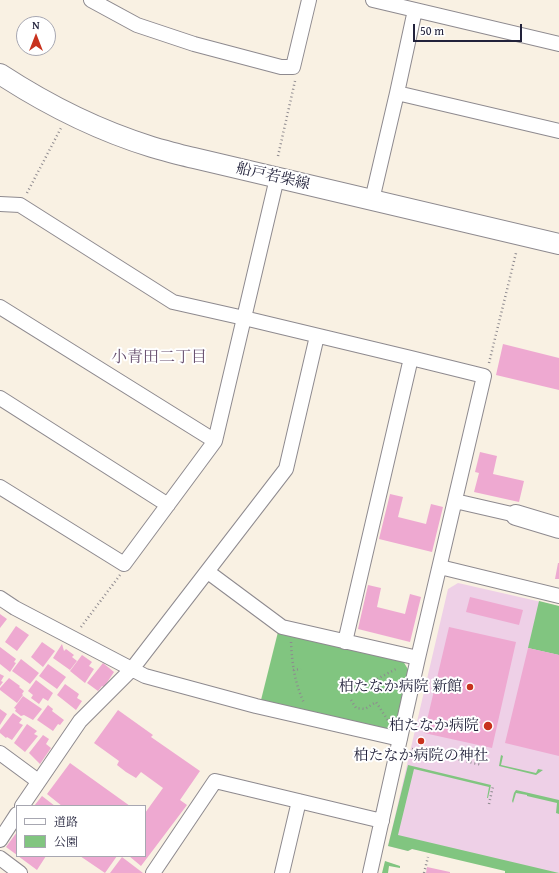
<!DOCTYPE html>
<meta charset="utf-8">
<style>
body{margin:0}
#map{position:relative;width:559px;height:873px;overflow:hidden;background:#f9f1e3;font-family:"Gentium Book Plus","Noto Serif JP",serif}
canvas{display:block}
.legend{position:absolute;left:16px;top:805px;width:130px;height:52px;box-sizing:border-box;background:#fff;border:1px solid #a7a7b1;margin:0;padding:5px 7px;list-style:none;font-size:12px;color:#22223b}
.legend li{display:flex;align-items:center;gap:8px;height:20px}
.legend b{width:20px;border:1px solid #a7a7b1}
.north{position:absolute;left:16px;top:16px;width:40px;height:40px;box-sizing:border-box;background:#fff;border:1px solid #a7a7b1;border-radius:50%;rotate:0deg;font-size:11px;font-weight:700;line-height:16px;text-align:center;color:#22223b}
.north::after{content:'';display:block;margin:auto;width:14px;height:18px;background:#c8321e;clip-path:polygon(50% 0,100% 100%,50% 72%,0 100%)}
.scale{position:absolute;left:413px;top:24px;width:109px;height:18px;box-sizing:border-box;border:2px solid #22223b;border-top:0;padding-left:5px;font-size:12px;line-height:14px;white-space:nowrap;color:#22223b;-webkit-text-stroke:3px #fff;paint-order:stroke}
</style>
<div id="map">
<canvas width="559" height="873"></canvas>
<ul class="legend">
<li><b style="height:5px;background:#fff"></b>道路</li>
<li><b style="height:11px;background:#81c580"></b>公園</li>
</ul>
<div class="north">N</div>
<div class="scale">50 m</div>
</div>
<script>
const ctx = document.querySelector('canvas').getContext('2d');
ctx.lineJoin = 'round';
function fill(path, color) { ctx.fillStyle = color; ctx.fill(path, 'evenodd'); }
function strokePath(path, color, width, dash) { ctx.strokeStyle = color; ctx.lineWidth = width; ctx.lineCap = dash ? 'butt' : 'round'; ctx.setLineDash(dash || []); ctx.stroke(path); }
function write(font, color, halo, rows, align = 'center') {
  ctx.font = font + ' "Gentium Book Plus","Noto Serif JP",serif'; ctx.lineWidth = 4; ctx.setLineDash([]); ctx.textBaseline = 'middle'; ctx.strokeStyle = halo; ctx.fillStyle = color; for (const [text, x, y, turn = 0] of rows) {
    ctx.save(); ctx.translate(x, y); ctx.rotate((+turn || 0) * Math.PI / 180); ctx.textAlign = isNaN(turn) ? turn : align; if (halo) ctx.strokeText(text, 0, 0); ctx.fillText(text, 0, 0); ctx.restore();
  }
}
fill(new Path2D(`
 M458,583L559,606V873L412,849L408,851L388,846L448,589Z`), '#eed0e7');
fill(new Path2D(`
 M539,601L559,606V655L528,648Z
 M278,632L403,661L409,671L396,724L387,730L261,700Z
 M501,755L503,756L501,765L536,773L538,769L543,770L536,775L499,766Z
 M408,765L491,785L488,798H487L489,787L414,769L398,835L559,873H505V871L412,849L408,851L388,846Z
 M516,790L559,800V814L556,813L557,803L527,796V795L516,793L513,803L512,801L514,793Z
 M385,861L400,866V868L389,866L388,873H382Z`), '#81c580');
fill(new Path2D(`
 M503,344L559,358V390L496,375Z
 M480,452L497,456L493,474L524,481L519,502L474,492L479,473L475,472Z
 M390,494L403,497L398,517L426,524L431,504L443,507L432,552L379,539Z
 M558,563H559V579H555Z
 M368,585L381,588L377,607L405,614L410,594L421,597L410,642L358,629Z
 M470,597L523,610L519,625L466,612Z
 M0,614L7,619L0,628Z
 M16,626L29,635L17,651L5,642Z
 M449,627L516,642L492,748L424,733Z
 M42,642L55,651L43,667L31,657Z
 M62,644L64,651L66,649L74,655L72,657L77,661L70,670L53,658Z
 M0,647L16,659L14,662L16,663L10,672L0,664Z
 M528,648L559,655V756L505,743Z
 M82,655L92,662L89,666L94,669L85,683L70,671Z
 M21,659L39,673L30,684L12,671Z
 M103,663L114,672L104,687L102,686L98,691L87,683Z
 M48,664L66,677L57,689L39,676Z
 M0,674L4,676L1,681L3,682L0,686Z
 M9,678L20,686L19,687L24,691L22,694L23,695L17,703L0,690V688Z
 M36,680L53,693L48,701L43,698L39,704L31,698L33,695L28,691Z
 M65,684L79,694L77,698L82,701L76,710L57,695Z
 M23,696L42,709L33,720L24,715L21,716L15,711L16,709L14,708Z
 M48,705L53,709L52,711L64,720L60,725L58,724L53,731L37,720Z
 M0,709L7,714L0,725Z
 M118,710L153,735L151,737L200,771L180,800L187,805L141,866L129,856H145V813L163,788L141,772L136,778L126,772L117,765L119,761L94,743Z
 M13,713L22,719L19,723L23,725L12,740L7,737L6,738L0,733V730Z
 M27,724L37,731L34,734L38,736L25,752L14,743Z
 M43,735L49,739L46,744L51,748L40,764L29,753Z
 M70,763L130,806H62L47,794Z
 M42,796L55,806H34Z
 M17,832V855L6,847Z
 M18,856H46L37,870Z
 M80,856H117L105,873Z
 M122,857L143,873H110Z
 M427,867L450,872V873H426Z`), '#eea9d1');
const street = new Path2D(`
 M91,0L137,25L194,44L281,67H293L309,0
 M373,0L559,44
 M397,93L559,131
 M372,200L397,93L415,10
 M0,204L20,205L173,302L244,318L411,358L484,376L418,658L370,873
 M0,307L215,441
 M0,398L168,505
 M0,487L124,564L215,441L277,178
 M455,501L516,515
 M440,567L559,596
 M208,572L282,627L418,658
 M0,598L15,608L145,676L256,706L400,739
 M345,642L411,358
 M0,753L38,781
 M22,806L80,721L132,669L286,469L317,336
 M0,840L17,814
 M0,858L20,873
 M153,873L215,781L382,821
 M282,873L299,801`);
const secondary = new Path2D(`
 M0,74C46,104 100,131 152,147C166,151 180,155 194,158L559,244
 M516,515L559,528`);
strokePath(street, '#8e8a8f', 16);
strokePath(secondary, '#8e8a8f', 22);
strokePath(new Path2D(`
 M278,156L295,81
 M27,193L61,128
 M489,363L516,253
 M81,627L120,575
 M291,642C292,665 295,683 304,703
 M293,670L301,669
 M377,679L398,668
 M351,700L356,708L365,709L376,702L389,722
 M412,749L482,765
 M489,804L493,786
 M424,873L428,857`), '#8e8a8f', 2.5, [1, 3]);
strokePath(street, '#fff', 14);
strokePath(secondary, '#fff', 20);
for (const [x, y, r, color] of [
 [470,687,4,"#c8321e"],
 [488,726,5,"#c8321e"],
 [421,741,4,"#c8321e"]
]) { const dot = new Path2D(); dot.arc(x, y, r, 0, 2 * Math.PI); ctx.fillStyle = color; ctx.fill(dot); strokePath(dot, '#fff', 1.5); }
write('15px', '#22223b', '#fff', [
 ["船戸若柴線",273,177,13]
]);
write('15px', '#22223b', '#fff', [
 ["柏たなか病院 新館",462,687],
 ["柏たなか病院",479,726],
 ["柏たなか病院の神社",421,756,"center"]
], 'right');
write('16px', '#695170', '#fff', [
 ["小青田二丁目",159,358]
]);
</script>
